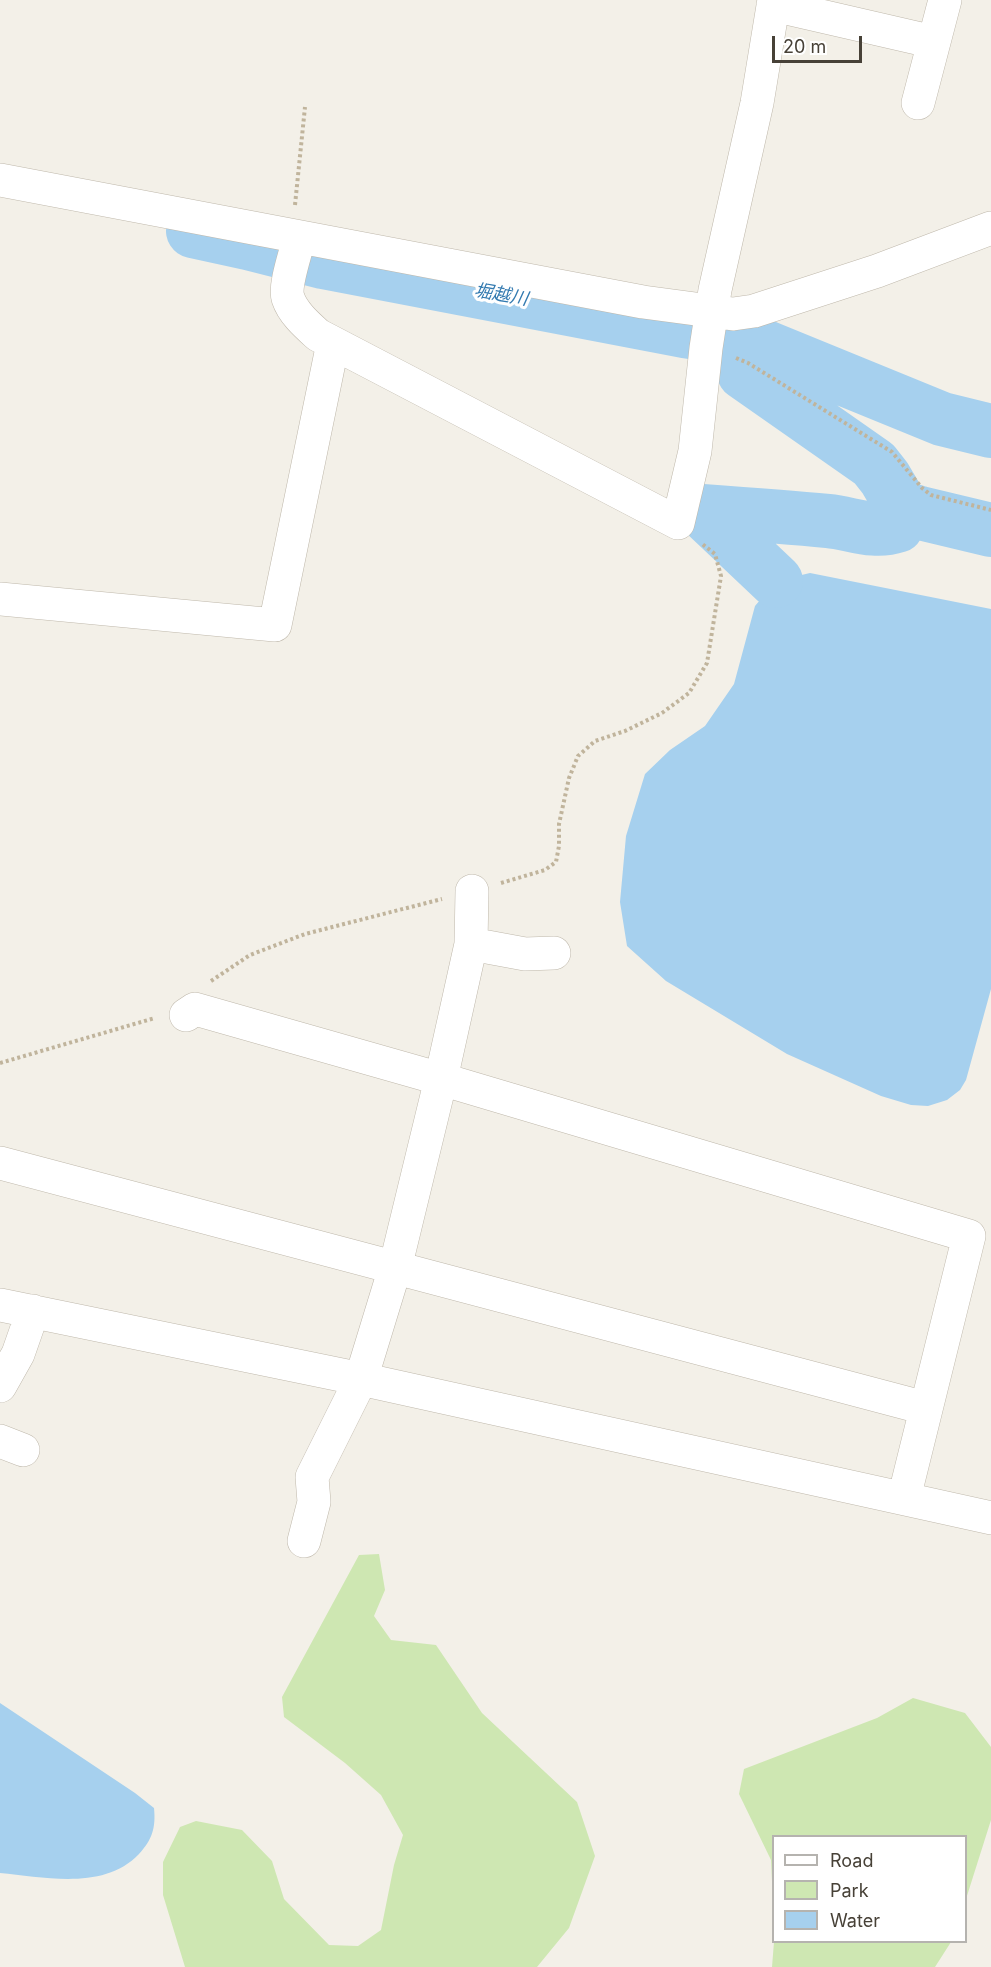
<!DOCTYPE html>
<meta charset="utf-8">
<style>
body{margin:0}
#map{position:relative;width:991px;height:1967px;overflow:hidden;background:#f3f0e8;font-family:Inter,sans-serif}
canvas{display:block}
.legend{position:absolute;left:772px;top:1835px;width:195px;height:108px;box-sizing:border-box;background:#fff;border:2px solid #b5b3af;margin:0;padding:8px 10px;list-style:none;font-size:18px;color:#474137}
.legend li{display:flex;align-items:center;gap:12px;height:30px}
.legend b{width:30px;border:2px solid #b5b3af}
.scale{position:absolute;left:772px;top:36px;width:90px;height:27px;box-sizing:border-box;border:3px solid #474137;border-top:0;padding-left:8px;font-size:18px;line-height:21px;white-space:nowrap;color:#474137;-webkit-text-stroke:4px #fff;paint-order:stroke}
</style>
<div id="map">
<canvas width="991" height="1967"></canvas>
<ul class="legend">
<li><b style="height:8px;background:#fff"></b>Road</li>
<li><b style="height:16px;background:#cee7b2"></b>Park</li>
<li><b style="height:16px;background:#a6d0ee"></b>Water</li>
</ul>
<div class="scale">20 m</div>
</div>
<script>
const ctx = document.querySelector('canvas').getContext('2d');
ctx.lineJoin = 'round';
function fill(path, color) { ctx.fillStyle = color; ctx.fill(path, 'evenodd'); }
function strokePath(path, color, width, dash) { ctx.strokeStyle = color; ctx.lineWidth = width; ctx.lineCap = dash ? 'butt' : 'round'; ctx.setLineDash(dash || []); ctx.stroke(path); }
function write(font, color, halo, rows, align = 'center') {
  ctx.font = font + ' Inter,"Noto Sans JP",sans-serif'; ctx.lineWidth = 6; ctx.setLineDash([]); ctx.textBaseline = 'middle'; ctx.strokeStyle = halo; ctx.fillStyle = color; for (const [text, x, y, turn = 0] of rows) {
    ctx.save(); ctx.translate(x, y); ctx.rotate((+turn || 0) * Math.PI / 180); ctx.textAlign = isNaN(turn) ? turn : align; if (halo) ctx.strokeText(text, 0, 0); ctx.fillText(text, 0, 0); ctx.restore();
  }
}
fill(new Path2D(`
 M379,1554L385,1590L374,1616L391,1640L436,1645L482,1713L577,1802L595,1856L569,1928L537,1967H185L163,1895V1862L180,1827L196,1821L242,1830L272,1861L284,1899L329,1945L358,1946L381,1930L394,1865L403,1835L381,1795L345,1763L284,1717L282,1697L359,1555Z
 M913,1698L965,1713L991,1747V1820L966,1899V1836H774L773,1903L771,1860L739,1794L744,1769L877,1718Z
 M774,1942H951L935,1967H772Z`), '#cee7b2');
fill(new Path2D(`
 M810,573L991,609V989L966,1080L960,1090L947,1100L928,1106L911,1105L881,1096L787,1054L666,981L627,946L620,902L626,836L645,774L670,750L705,726L734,684L755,606L776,581Z
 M0,1703L135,1793L154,1808C156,1828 152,1840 139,1854C104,1891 44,1877 0,1873Z`), '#a6d0ee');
strokePath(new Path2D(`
 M193,231L248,243L323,262L684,331L751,341L942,419L991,431
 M744,373L874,464L885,478L902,507L920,513L991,530
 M776,581L702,511C744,514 786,517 828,521C851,523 873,534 897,526L901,519L902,507`), '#a6d0ee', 54);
const minor = new Path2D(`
 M773,5L934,42
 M918,103L945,0
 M0,180L643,302L733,314L754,311L877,271L991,228
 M299,238C296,253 284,285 288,298C293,313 307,325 318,335L678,523L695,451L706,348L715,290L757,103L774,0
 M0,599L275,625L333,343
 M471,944L472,891
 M186,1015L195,1009L441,1079L969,1236L904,1498
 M0,1163L925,1408
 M0,1305L361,1379L991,1518
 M0,1386L18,1354L33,1311
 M0,1441L23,1450
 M304,1541L314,1502L312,1477L361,1379L395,1268L441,1079L471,944L525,954L554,953`);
strokePath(minor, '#bfb8ab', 34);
strokePath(new Path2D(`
 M295,205L305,107
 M736,358L748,363L892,452L922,488L931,495L991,510
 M501,883L545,870L556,862L559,846V824L569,778L578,756L595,741L625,731L662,713L689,693L707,663L721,576L715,554L701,543
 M211,981L250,955L305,934L442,899
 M0,1063L155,1018`), '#c0b49c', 4, [3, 3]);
strokePath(minor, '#fff', 33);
write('italic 18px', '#337ab0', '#fff', [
 ["堀越川",501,295,10]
]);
</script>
